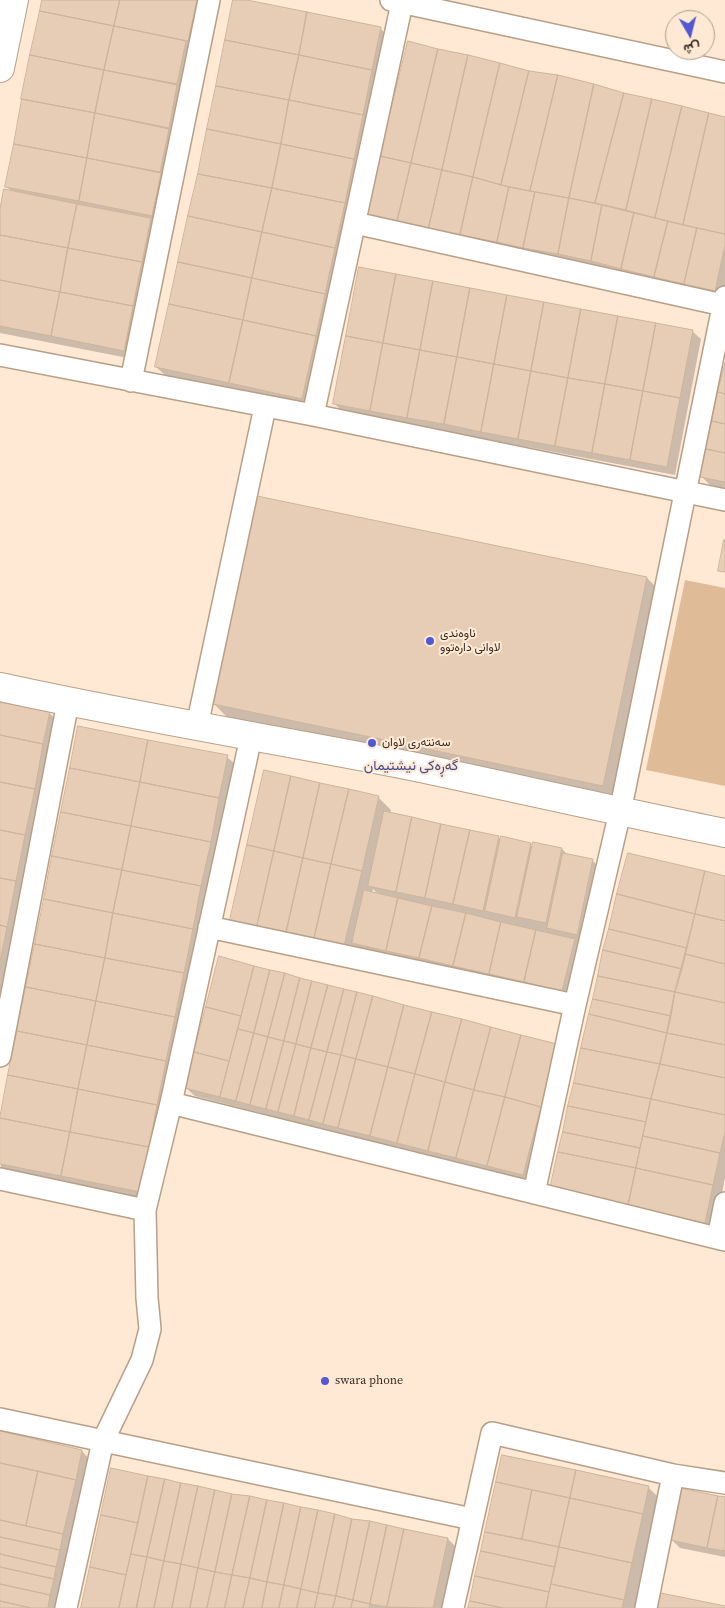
<!DOCTYPE html>
<meta charset="utf-8">
<style>
body{margin:0}
#map{position:relative;width:725px;height:1608px;overflow:hidden;background:#ffe9d5;font-family:"Source Serif 4",Vazirmatn,serif}
canvas{display:block}
.north{position:absolute;left:665px;top:10px;width:50px;height:50px;box-sizing:border-box;background:#ffe9d5;border:1px solid #af9e8e;border-radius:50%;rotate:172deg;font-size:14px;font-weight:700;line-height:20px;text-align:center;color:#382e24}
.north::after{content:'';display:block;margin:auto;width:18px;height:22px;background:#5259d0;clip-path:polygon(50% 0,100% 100%,50% 72%,0 100%)}
</style>
<div id="map">
<canvas width="725" height="1608"></canvas>
<div class="north">ش</div>
</div>
<script>
const ctx = document.querySelector('canvas').getContext('2d');
ctx.lineJoin = 'round';
function fill(path, color) { ctx.fillStyle = color; ctx.fill(path, 'evenodd'); }
function strokePath(path, color, width, dash) { ctx.strokeStyle = color; ctx.lineWidth = width; ctx.lineCap = dash ? 'butt' : 'round'; ctx.setLineDash(dash || []); ctx.stroke(path); }
function write(font, color, halo, rows, align = 'center') {
  ctx.font = font + ' "Source Serif 4",Vazirmatn,serif'; ctx.lineWidth = 4; ctx.setLineDash([]); ctx.textBaseline = 'middle'; ctx.strokeStyle = halo; ctx.fillStyle = color; for (const [text, x, y, turn = 0] of rows) {
    ctx.save(); ctx.translate(x, y); ctx.rotate((+turn || 0) * Math.PI / 180); ctx.textAlign = isNaN(turn) ? turn : align; if (halo) ctx.strokeText(text, 0, 0); ctx.fillText(text, 0, 0); ctx.restore();
  }
}
fill(new Path2D(`
 M685,580L725,588V786L646,770Z`), '#e0bb97');
fill(new Path2D(`
 M44,0H198L205,8L133,359L0,333V216L12,192L7,187Z
 M235,0L380,28L389,37L311,407L165,375L156,367L199,174Z
 M529,72L725,118V290L723,299L376,224Z
 M692,331L701,339L675,475L343,412L334,403Z
 M725,367V488L710,485L701,476Z
 M258,497L647,578L664,595L620,802L231,721L214,704Z
 M0,703L49,713L58,721L0,1012Z
 M227,757L236,765L148,1199L1,1170L0,1123Z
 M378,797L391,810L390,814L499,838L502,840L530,844L533,847L534,843L562,849L568,855L592,860L605,873L571,999L244,933L231,920ZM373,889L379,895L372,893Z
 M725,877V1178L714,1231L552,1188Z
 M220,958L557,1045L531,1183L195,1096L186,1088Z
 M0,1433L82,1451L90,1460L57,1608H0Z
 M503,1456L648,1487L661,1500L638,1608H470Z
 M112,1469L448,1539L461,1552L449,1608H82Z
 M725,1498V1557L680,1548L671,1539Z`), '#0003');
const building = new Path2D(`
 M42,0H120L114,26L40,11Z
 M120,0H197L188,41L114,26Z
 M233,0H247L307,12L299,55L225,40Z
 M40,11L114,26L104,70L30,55Z
 M307,12L381,27L372,70L299,55Z
 M114,26L186,41L177,84L104,70Z
 M225,40L299,55L289,100L216,86Z
 M408,41L438,49L411,163L380,156Z
 M438,49L468,55L442,170L411,163Z
 M30,55L104,70L95,113L21,99Z
 M299,55L372,70L363,115L289,100Z
 M468,55L500,63L473,177L442,170Z
 M500,63L529,71L501,185L473,177Z
 M104,70L177,85L169,128L95,113Z
 M529,71L558,75L530,191L501,185Z
 M558,75L594,84L569,198L530,191Z
 M594,84L624,93L595,203L569,198Z
 M216,86L289,100L281,144L207,129Z
 M624,93L652,99L626,210L595,203Z
 M22,99L95,113L87,158L14,144Z
 M652,99L682,106L655,218L626,210Z
 M289,100L363,115L354,159L281,144Z
 M682,106L709,113L683,225L655,218Z
 M95,113L169,129L160,172L87,158Z
 M709,113L725,117V234L683,225Z
 M207,129L281,144L272,188L198,174Z
 M14,144L87,158L79,201L5,187Z
 M281,144L354,159L345,203L272,188Z
 M380,156L411,163L397,222L366,216Z
 M87,158L161,173L152,216L79,201Z
 M411,163L442,170L428,229L397,222Z
 M442,170L473,177L460,235L429,228Z
 M198,174L272,188L262,232L188,216Z
 M473,177L509,187L497,242L460,235Z
 M509,187L535,192L523,248L497,242Z
 M272,188L345,203L335,248L262,232Z
 M4,189L77,204L68,248L0,235V209Z
 M535,192L569,198L558,254L523,248Z
 M569,198L602,205L591,261L558,254Z
 M77,204L151,218L142,262L68,248Z
 M602,205L634,213L621,269L591,261Z
 M634,213L668,221L654,277L621,269Z
 M188,216L262,232L252,278L178,262Z
 M668,221L697,228L684,284L654,277Z
 M697,228L725,234V245L715,291L684,284Z
 M262,232L335,248L325,294L252,278Z
 M0,235L68,248L60,292L0,280Z
 M68,248L142,262L133,306L60,292Z
 M178,262L252,278L243,320L169,304Z
 M359,267L396,274L383,343L346,336Z
 M396,274L433,281L420,350L383,343Z
 M252,278L325,294L316,336L243,320Z
 M0,280L60,292L51,336L0,326Z
 M433,281L470,288L457,357L420,350Z
 M470,288L507,295L494,364L457,357Z
 M60,292L133,306L124,351L51,336Z
 M507,295L544,302L531,371L494,364Z
 M544,302L581,309L568,378L531,371Z
 M169,304L243,320L229,383L155,367Z
 M581,309L618,316L605,384L568,378Z
 M618,316L656,323L643,391L605,384Z
 M243,320L316,336L302,399L229,383Z
 M656,323L693,330L680,398L643,391Z
 M346,336L383,343L370,411L333,404Z
 M383,343L420,350L407,418L370,411Z
 M420,350L457,357L444,424L407,418Z
 M457,357L494,364L481,432L444,424Z
 M725,363V394L718,392Z
 M494,364L531,371L518,439L481,432Z
 M531,371L568,378L555,446L518,439Z
 M568,378L605,384L592,453L555,446Z
 M605,384L643,391L630,460L592,453Z
 M643,391L680,398L667,467L630,460Z
 M718,392L725,394V424L712,421Z
 M712,421L725,424V453L706,449Z
 M706,449L725,453V482L700,477Z
 M257,496L647,577L603,786L213,704Z
 M724,540H725V572L718,571Z
 M0,702L50,712L43,744L0,735Z
 M78,726L148,740L140,782L70,768Z
 M0,735L43,744L35,789L0,782Z
 M148,740L228,755L219,798L140,782Z
 M70,768L140,782L131,826L61,812Z
 M264,770L291,776L274,851L247,845Z
 M291,776L320,783L303,858L274,851Z
 M0,782L35,789L25,835L0,830Z
 M140,782L219,798L211,842L131,826Z
 M320,783L349,789L331,864L303,858Z
 M349,789L379,796L362,871L331,864Z
 M384,811L412,817L396,892L368,886Z
 M61,812L131,826L122,870L52,856Z
 M412,817L441,824L425,898L396,892Z
 M441,824L470,830L453,904L425,898Z
 M131,826L211,842L201,886L122,870Z
 M0,830L25,835L16,881L0,878Z
 M470,830L499,836L483,911L453,904Z
 M501,836L531,843L515,918L485,911Z
 M533,842L562,848L546,923L517,917Z
 M247,845L274,851L257,926L230,920Z
 M274,851L303,858L286,933L257,926Z
 M563,853L593,859L577,935L547,928Z
 M628,853L705,871L695,914L617,894Z
 M52,856L122,870L113,913L44,899Z
 M303,858L331,864L314,939L286,933Z
 M331,864L362,871L344,946L314,939Z
 M122,870L201,886L193,929L113,913Z
 M705,871L725,876V921L695,914Z
 M0,878L16,881L7,927L0,925Z
 M364,890L398,898L386,951L352,943Z
 M617,894L695,914L687,948L609,929Z
 M398,898L432,906L419,958L386,951Z
 M44,899L113,913L105,958L35,944Z
 M432,906L466,913L453,966L419,958Z
 M113,913L193,929L184,973L105,958Z
 M466,913L501,922L489,974L453,966Z
 M695,914L725,921V964L685,954Z
 M501,922L536,930L524,982L489,974Z
 M0,925L7,927L0,962Z
 M609,929L687,948L682,969L603,950Z
 M536,930L575,939L562,991L524,982Z
 M35,944L105,958L96,1001L26,987Z
 M603,950L682,969L675,992L598,976Z
 M685,954L725,964V1003L675,992Z
 M219,956L254,966L241,1016L206,1007Z
 M105,958L184,973L175,1017L96,1001Z
 M254,966L270,970L254,1033L238,1029Z
 M270,970L285,973L268,1037L254,1033Z
 M285,973L300,978L284,1041L268,1037Z
 M598,976L675,992L671,1016L593,999Z
 M300,978L312,981L296,1044L284,1041Z
 M312,981L328,985L311,1048L296,1044Z
 M328,985L344,989L327,1052L311,1048Z
 M26,987L96,1001L87,1045L17,1031Z
 M344,989L357,992L341,1055L327,1052Z
 M357,992L373,996L356,1059L341,1055Z
 M675,992L725,1003V1045L667,1033Z
 M373,996L404,1005L388,1067L356,1059Z
 M593,999L671,1016L667,1033L589,1014Z
 M96,1001L175,1017L166,1061L87,1045Z
 M404,1005L432,1012L415,1074L388,1067Z
 M206,1007L241,1016L229,1061L194,1052Z
 M432,1012L462,1019L445,1082L415,1074Z
 M589,1014L667,1033L660,1064L581,1048Z
 M462,1019L491,1027L474,1090L445,1082Z
 M491,1027L521,1035L505,1097L474,1090Z
 M238,1029L254,1033L236,1101L220,1097Z
 M17,1031L87,1045L78,1089L8,1075Z
 M254,1033L268,1037L250,1105L236,1101Z
 M667,1033L725,1045V1078L660,1064Z
 M521,1035L557,1044L541,1107L505,1097Z
 M268,1037L284,1041L266,1109L250,1105Z
 M284,1041L296,1044L278,1112L266,1109Z
 M296,1044L311,1048L294,1116L278,1112Z
 M87,1045L166,1061L157,1105L78,1089Z
 M311,1048L327,1052L309,1120L294,1116Z
 M581,1048L660,1064L651,1099L574,1083Z
 M194,1052L229,1061L220,1097L185,1088Z
 M327,1052L341,1055L323,1124L309,1120Z
 M341,1055L356,1059L338,1128L323,1124Z
 M356,1059L388,1067L370,1136L338,1128Z
 M660,1064L725,1078V1115L651,1099Z
 M388,1067L415,1074L397,1143L370,1136Z
 M415,1074L445,1082L428,1151L397,1143Z
 M8,1075L78,1089L70,1132L0,1118Z
 M445,1082L474,1090L456,1158L428,1151Z
 M574,1083L651,1099L646,1122L568,1106Z
 M78,1089L157,1105L149,1147L70,1132Z
 M474,1090L505,1097L487,1166L456,1158Z
 M505,1097L541,1107L523,1175L487,1166Z
 M651,1099L725,1115V1132L720,1153L643,1136Z
 M568,1106L646,1122L640,1148L563,1132Z
 M0,1118L70,1132L61,1176L0,1164Z
 M70,1132L149,1147L140,1192L61,1176Z
 M563,1132L640,1148L636,1168L558,1152Z
 M643,1136L720,1153L713,1185L636,1168Z
 M558,1152L636,1168L628,1206L550,1189Z
 M636,1168L713,1185L705,1223L628,1206Z
 M0,1431L82,1450L76,1480L0,1463Z
 M502,1455L576,1470L570,1498L496,1482Z
 M0,1463L38,1471L26,1526L0,1520Z
 M111,1468L148,1476L138,1523L101,1515Z
 M576,1470L649,1486L643,1514L570,1498Z
 M38,1471L76,1480L63,1534L26,1526Z
 M148,1476L165,1479L147,1557L131,1554Z
 M165,1479L181,1483L164,1561L147,1557Z
 M496,1482L532,1490L522,1539L485,1532Z
 M181,1483L198,1486L181,1564L164,1561Z
 M198,1486L215,1490L198,1568L181,1564Z
 M680,1488L718,1496L707,1548L670,1540Z
 M215,1490L232,1494L215,1572L198,1568Z
 M532,1490L570,1498L559,1547L522,1539Z
 M232,1494L250,1496L232,1575L215,1572Z
 M250,1496L267,1500L250,1578L232,1575Z
 M718,1496L725,1497V1551L707,1548Z
 M570,1498L643,1514L632,1563L559,1547Z
 M267,1500L284,1503L267,1582L250,1578Z
 M284,1503L301,1507L284,1585L267,1582Z
 M301,1507L318,1510L301,1589L284,1585Z
 M318,1510L335,1514L318,1593L301,1589Z
 M335,1514L352,1519L336,1596L318,1593Z
 M101,1515L138,1523L126,1575L90,1567Z
 M352,1519L370,1521L353,1600L336,1596Z
 M0,1520L63,1534L60,1550L0,1537Z
 M370,1521L387,1525L370,1604L353,1600Z
 M387,1525L404,1529L387,1607L370,1604Z
 M404,1529L448,1538L433,1608L387,1607Z
 M485,1532L559,1547L555,1567L481,1551Z
 M0,1537L60,1550L56,1567L0,1554Z
 M559,1547L632,1563L624,1600L551,1584Z
 M481,1551L555,1567L549,1592L475,1576Z
 M0,1554L56,1567L54,1579L0,1567Z
 M131,1554L147,1557L136,1608H119Z
 M147,1557L164,1561L154,1608H137Z
 M164,1561L181,1564L172,1608H154Z
 M181,1564L198,1568L190,1608H172Z
 M0,1567L54,1579L50,1595L0,1584Z
 M90,1567L126,1575L119,1608H81Z
 M198,1568L215,1572L207,1608H190Z
 M215,1572L232,1575L225,1608H207Z
 M232,1575L250,1578L243,1608H225Z
 M475,1576L549,1592L546,1608H503L470,1601Z
 M250,1578L267,1582L262,1608H243Z
 M267,1582L284,1585L279,1608H262Z
 M0,1584L50,1595L48,1608H31L0,1601Z
 M551,1584L624,1600L622,1608H546Z
 M284,1585L301,1589L297,1608H279Z
 M301,1589L318,1593L315,1608H297Z
 M318,1593L336,1596L333,1608H315Z
 M661,1593L725,1606V1608H658Z
 M336,1596L353,1600L351,1608H333Z
 M353,1600L370,1604L369,1608H351Z
 M0,1601L9,1603L31,1608H0Z
 M470,1601L503,1608H468Z`);
fill(building, '#e7cdb5');
strokePath(building, '#cdb49c', 1);
const minor = new Path2D(`
 M391,0L725,72
 M355,223L723,305
 M0,355L313,415L725,500
 M131,381L209,0
 M313,415L402,3
 M197,726L265,407
 M209,927L575,1005
 M0,1056L68,702
 M171,1103L725,1240
 M0,1179L145,1210
 M534,1193L575,1005L620,812L725,297
 M718,1238L725,1203
 M0,1419L472,1519
 M66,1608L103,1441L142,1360L150,1329L147,1298L145,1210L171,1103L251,737
 M453,1608L492,1433L673,1475L725,1483
 M646,1608L673,1475`);
const tertiary = new Path2D(`
 M0,68L14,0
 M0,687C136,717 274,739 411,766C516,788 620,812 725,833`);
strokePath(minor, '#b89f88', 24);
strokePath(tertiary, '#b89f88', 30);
strokePath(minor, '#fff', 21);
strokePath(tertiary, '#fff', 28);
for (const [x, y, r, color] of [
 [430,641,5,"#5259d0"],
 [372,743,5,"#5259d0"],
 [325,1381,5,"#5259d0"]
]) { const dot = new Path2D(); dot.arc(x, y, r, 0, 2 * Math.PI); ctx.fillStyle = color; ctx.fill(dot); strokePath(dot, '#ffe9d5', 2); }
write('12px', '#382e24', '#ffe9d5', [
 ["ناوەندی",440,634],
 ["لاوانی دارەتوو",440,648],
 ["سەنتەری لاوان",382,743],
 ["swara phone",335,1381]
], 'left');
write('14px', '#454d8a', '#ffe9d5', [
 ["گەڕەکی نیشتیمان",411,766]
]);
</script>
